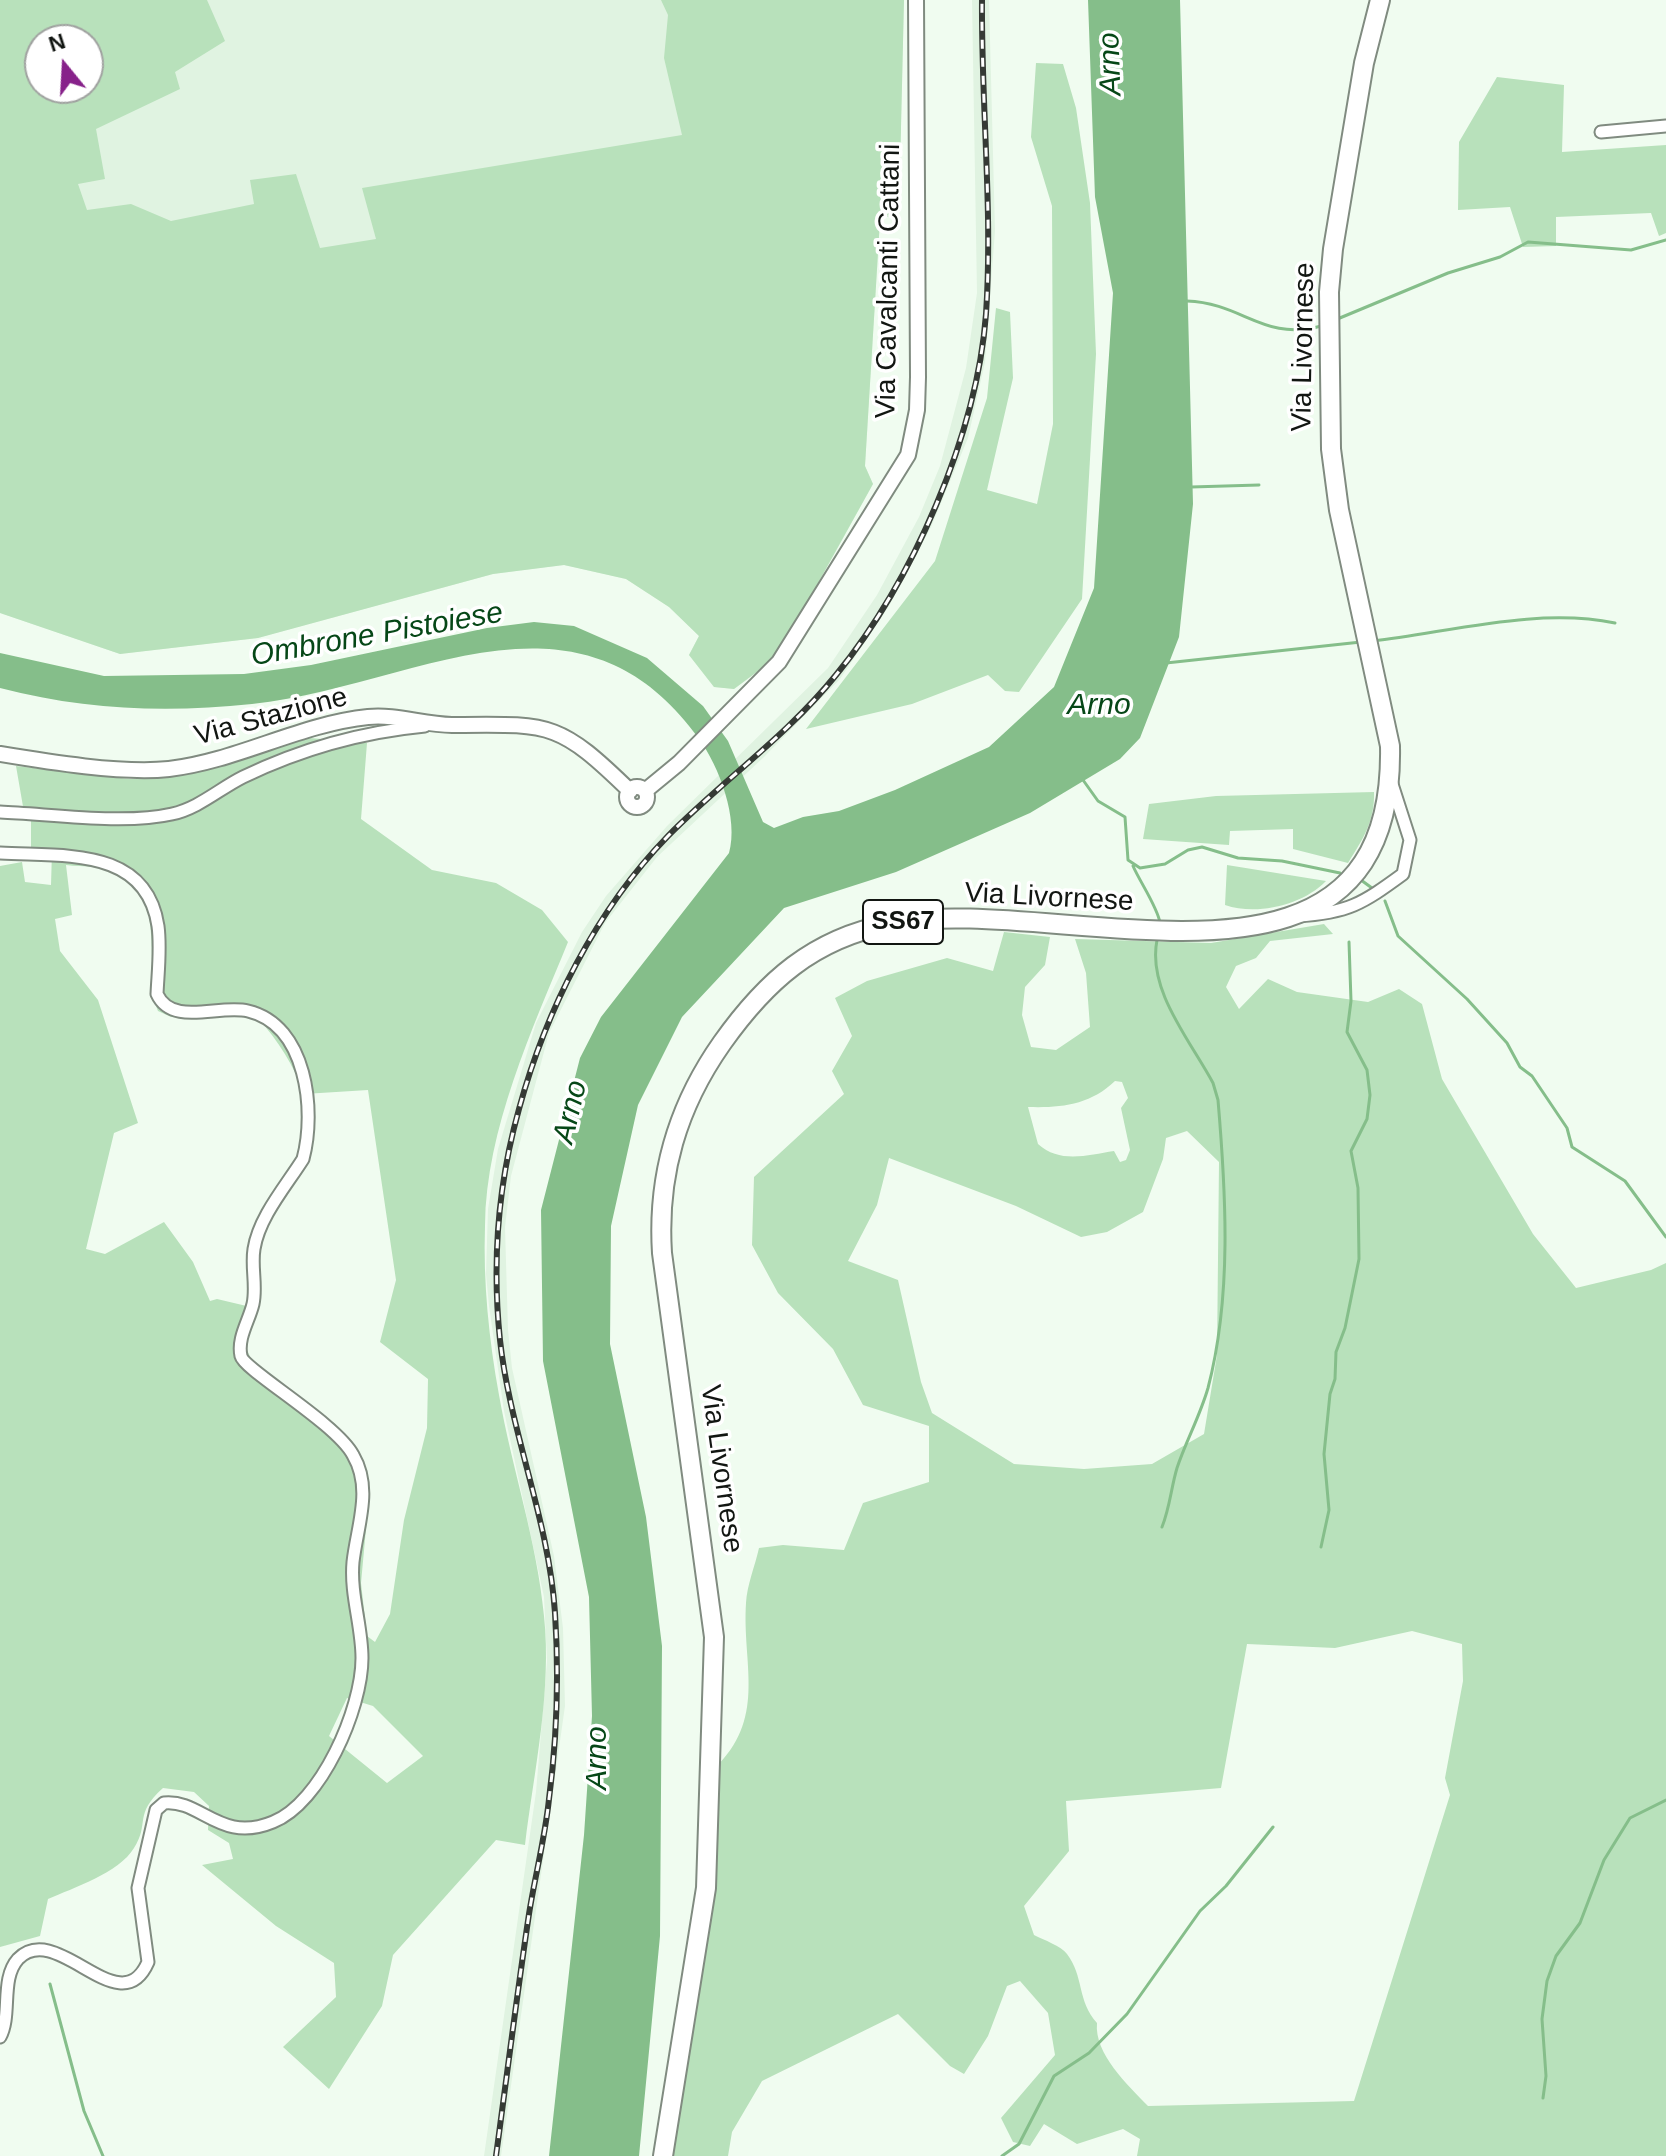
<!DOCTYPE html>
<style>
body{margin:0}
#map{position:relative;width:1666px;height:2156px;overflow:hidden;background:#f0fcf0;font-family:Arial,sans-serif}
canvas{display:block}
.north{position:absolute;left:24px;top:24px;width:80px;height:80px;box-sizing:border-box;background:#fff;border:2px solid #a0a2a0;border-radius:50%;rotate:342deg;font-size:22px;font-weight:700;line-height:32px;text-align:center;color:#121612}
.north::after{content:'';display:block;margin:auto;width:28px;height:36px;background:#87228a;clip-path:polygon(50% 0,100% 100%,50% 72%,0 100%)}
</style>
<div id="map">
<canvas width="1666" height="2156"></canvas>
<div class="north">N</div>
</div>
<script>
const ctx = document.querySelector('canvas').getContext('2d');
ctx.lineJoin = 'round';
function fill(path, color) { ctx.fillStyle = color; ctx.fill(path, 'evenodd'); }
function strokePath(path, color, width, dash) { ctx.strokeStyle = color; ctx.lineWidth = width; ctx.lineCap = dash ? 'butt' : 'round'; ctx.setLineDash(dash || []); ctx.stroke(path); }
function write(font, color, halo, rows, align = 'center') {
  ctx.font = font + ' Arial,sans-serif'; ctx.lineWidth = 7; ctx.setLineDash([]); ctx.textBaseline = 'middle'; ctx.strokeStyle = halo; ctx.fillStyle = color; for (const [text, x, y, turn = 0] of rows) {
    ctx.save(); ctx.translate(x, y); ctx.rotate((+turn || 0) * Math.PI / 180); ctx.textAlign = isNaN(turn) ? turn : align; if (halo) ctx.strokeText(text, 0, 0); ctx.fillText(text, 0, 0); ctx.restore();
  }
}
fill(new Path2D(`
 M0,0H904L899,212L880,220L865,466L873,484L777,657L734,689L714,687L689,655L699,636L669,607L626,579L564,565L493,574L258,638L120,654L0,613ZM40,40H88V88H40Z
 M972,0H989L995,231L985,362L968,438L931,527L889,606L840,679L764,757L657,857L605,923L549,1033L511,1176L505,1227L508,1330L512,1368L554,1556L563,1628L565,1706L501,2156H484L536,1792L547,1661L544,1597L504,1411L489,1306L486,1274L488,1209L498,1149L536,1023L582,932L606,896L667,826L828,668L877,595L919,517L940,466L966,368L977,293Z`), '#e0f3e1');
fill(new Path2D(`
 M0,0H207L225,41L175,72L180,89L96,129L105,179L78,184L87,210L131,204L171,221L254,204L250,180L296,174L320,248L376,239L362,188L682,135L664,58L668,15L661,0H904L899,212L880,220L865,466L873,484L777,657L734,689L714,687L689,655L699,636L669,607L626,579L564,565L493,574L258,638L120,654L0,613ZM40,40H88V88H40Z
 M1036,63L1063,64L1076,108L1090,203L1096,354L1082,599L1019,692L1005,691L988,675L912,704L806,729L935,561L987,398L996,308L1010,312L1013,378L987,490L1037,504L1053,424L1052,206L1031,137Z
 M1497,77L1564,85L1562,152L1666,145V233L1659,236L1651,213L1556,217V246L1523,247L1510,207L1458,210L1459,142Z
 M310,738L367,743L361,819L432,870L496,883L542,910L568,942C532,1030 486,1129 485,1226C483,1282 489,1340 499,1395C512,1469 537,1541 544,1616C552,1691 534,1771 525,1845L496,1840L393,1955L382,2006L329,2089L283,2047L336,1997L334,1963L276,1926L202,1865L233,1859L229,1843L208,1830L209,1806L194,1792L163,1788C133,1815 150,1823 134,1848C119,1873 73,1888 48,1899L40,1936L0,1947V866L22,862L25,882L51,885L52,851L31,850V821L25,818L16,766L130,779L187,775ZM66,865C83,867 107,866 122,873C166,894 144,974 158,1011L171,1017L222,1014L258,1018C279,1042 293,1064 304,1094L368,1090L396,1280L380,1342L428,1379L427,1428L404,1520L390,1614L375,1642L367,1636L361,1583L369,1496L359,1454L335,1424L256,1369L246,1348L255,1308L217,1299L210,1301L193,1262L164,1222L105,1254L86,1249L114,1133L138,1123L98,1000L60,951L55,919L72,915ZM347,1698L373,1706L423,1756L387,1783L329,1736Z
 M1374,792C1375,821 1363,839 1348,863L1293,849V829L1230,831L1229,845L1143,839L1149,804L1216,796Z
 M1227,865L1326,881C1303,905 1257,916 1225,905Z
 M1324,924L1333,934L1270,941L1256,958L1236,966L1226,987L1239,1009L1268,979L1297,992L1368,1002L1399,989L1422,1004L1442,1079L1533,1234L1576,1288L1651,1270L1666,1263V2156H1137L1140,2139L1123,2129L1077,2144L1044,2124L1030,2146L1013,2142L1001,2118L1055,2055L1048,2013L1020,1981L1007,1986L988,2036L964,2074L950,2066L898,2014L762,2081L732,2132L728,2156H670L719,1764C766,1714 742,1663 746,1603C747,1585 755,1566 759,1548L783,1545L844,1550L863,1503L929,1482V1426L863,1405L833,1349L778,1293L752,1245L754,1177L844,1094L832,1071L852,1036L835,998L867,981L947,958L993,971L1004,932L1050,937L1045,965L1025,987L1022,1015L1031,1047L1056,1050L1090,1027L1086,973L1075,939L1211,943ZM1115,1081L1122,1082L1128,1098L1121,1108L1130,1150L1126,1160L1120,1162L1114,1151C1088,1155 1060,1164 1038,1144L1028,1107C1061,1108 1090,1105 1115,1081ZM1187,1131L1219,1162L1217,1355L1204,1434L1152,1464L1084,1469L1014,1464L932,1413L921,1382L898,1280L848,1261L877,1205L889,1158L1016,1206L1081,1237L1107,1232L1143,1212L1163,1159L1166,1138ZM1412,1631L1462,1644L1463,1681L1445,1778L1450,1795L1354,2101L1148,2106C1128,2085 1094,2054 1097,2023C1077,2001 1084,1976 1067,1954C1061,1946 1044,1940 1034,1935L1024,1906L1069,1851L1066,1801L1221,1788L1247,1644L1335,1648Z`), '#b8e1bb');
fill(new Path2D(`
 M1088,0H1180L1193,504L1179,637L1140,738L1120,759L1030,813L896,872L784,908L682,1017L638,1105L611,1226L610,1344L646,1517L662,1646L660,1936L639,2156H549L584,1835L592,1716L589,1597L543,1361L541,1210L580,1058L601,1017L729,853C739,819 719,766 699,739C577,569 411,688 252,704C166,713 84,710 0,688V653L104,676L244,674L311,665L487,628L534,622L574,626L647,658L703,706L728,741L763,822L774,828L803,817L839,811L895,790L989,747L1054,687L1094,588L1113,293L1095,197Z`), '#85be8a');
strokePath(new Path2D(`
 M1187,301C1243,303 1264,342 1321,326
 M1335,320L1448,273L1500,257L1528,242L1631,250L1666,240
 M1191,487L1259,485
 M1373,641C1450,632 1538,607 1615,623
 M1166,663L1361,642
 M1083,780L1098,801L1125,817L1128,860L1140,868L1165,864L1188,850L1202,847L1238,858L1282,861L1340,873
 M1133,866C1140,882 1158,908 1160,923
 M1361,880L1376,891
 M1385,901L1398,936L1467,999L1507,1043L1520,1067L1532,1076L1567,1128L1572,1147L1625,1181L1666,1237
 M1157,940C1147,990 1190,1040 1213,1083L1218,1100C1226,1194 1232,1296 1208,1388C1200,1416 1186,1441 1177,1468C1171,1488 1170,1507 1162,1527
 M1321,1547L1329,1510L1324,1454L1330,1394L1335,1379L1336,1352L1345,1328L1359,1259L1358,1188L1351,1151L1367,1119L1370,1095L1367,1070L1347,1032L1351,1001L1349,942
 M50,1984L84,2111L103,2156
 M1543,2098L1546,2076L1542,2019L1547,1981L1556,1956L1580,1923L1604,1860L1630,1818L1666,1800
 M1002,2156L1019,2144L1054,2076L1089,2053L1127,2014L1200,1911L1226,1886L1273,1827`), '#85be8a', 3);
const minor = new Path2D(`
 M1601,132L1666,126
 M0,812C50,814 124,825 172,814C199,808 219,789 243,777C301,749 362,732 425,726
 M0,853C62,857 146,846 158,926C161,948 158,972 157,994C172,1027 219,1004 248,1011C307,1025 316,1111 303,1159C286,1186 259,1217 254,1249C251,1267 257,1286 253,1304C249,1321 237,1338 241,1356C244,1370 336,1423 353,1455C373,1489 357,1526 353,1562C350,1594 362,1626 362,1658C362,1709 321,1803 273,1822C220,1844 201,1799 164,1803L156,1810L138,1888L148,1962C120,2026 57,1919 18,1959C0,1979 12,2015 0,2037
 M1297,916C1348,913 1362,904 1403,874L1410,840L1391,781`);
const tertiary = new Path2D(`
 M0,754C48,762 122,774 169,769C237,761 300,724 368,717C396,714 424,725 452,725C551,724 558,721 630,791
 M627 797a10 10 0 1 1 20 0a10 10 0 1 1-20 0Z
 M645,791L679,763L779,662L908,455L917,410L918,377L916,0`);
const primary = new Path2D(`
 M663,2156L706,1888L714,1637L662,1253C657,1175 677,1107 722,1043C766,981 813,939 889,924C1054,890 1396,1035 1390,746L1339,510L1331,449L1329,292L1333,249L1364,63L1380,0`);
strokePath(minor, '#808b80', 15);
strokePath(tertiary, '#808b80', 18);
strokePath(primary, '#808b80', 22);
strokePath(minor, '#fff', 11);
strokePath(tertiary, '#fff', 14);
strokePath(primary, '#fff', 18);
const rail = new Path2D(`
 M496,2156C507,2075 517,1994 529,1914C535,1876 545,1838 549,1799C557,1738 559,1675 555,1613C549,1520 510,1432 500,1340C492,1263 498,1184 519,1109C546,1010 596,910 668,836C722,781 787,736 836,675C912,582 977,435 986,314C993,209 981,105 982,0`);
strokePath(rail, '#353a35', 6);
strokePath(rail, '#fff', 3, [9]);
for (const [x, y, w] of [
 [903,922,80]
]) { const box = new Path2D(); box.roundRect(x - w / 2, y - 22, w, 44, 6); ctx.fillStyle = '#fff'; ctx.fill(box); strokePath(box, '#121612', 2); }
write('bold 26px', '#121612', null, [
 ["SS67",903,922]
]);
write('28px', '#121612', '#fff', [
 ["Via Cavalcanti Cattani",889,281,-89],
 ["Via Livornese",1304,347,-89],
 ["Via Stazione",271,717,-15],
 ["Via Livornese",1049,898,3],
 ["Via Livornese",721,1469,82]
]);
write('italic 30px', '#064717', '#fff', [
 ["Arno",1111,64,-92],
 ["Ombrone Pistoiese",377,635,-10],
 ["Arno",1099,706],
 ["Arno",571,1112,-77],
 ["Arno",598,1758,-90]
]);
</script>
